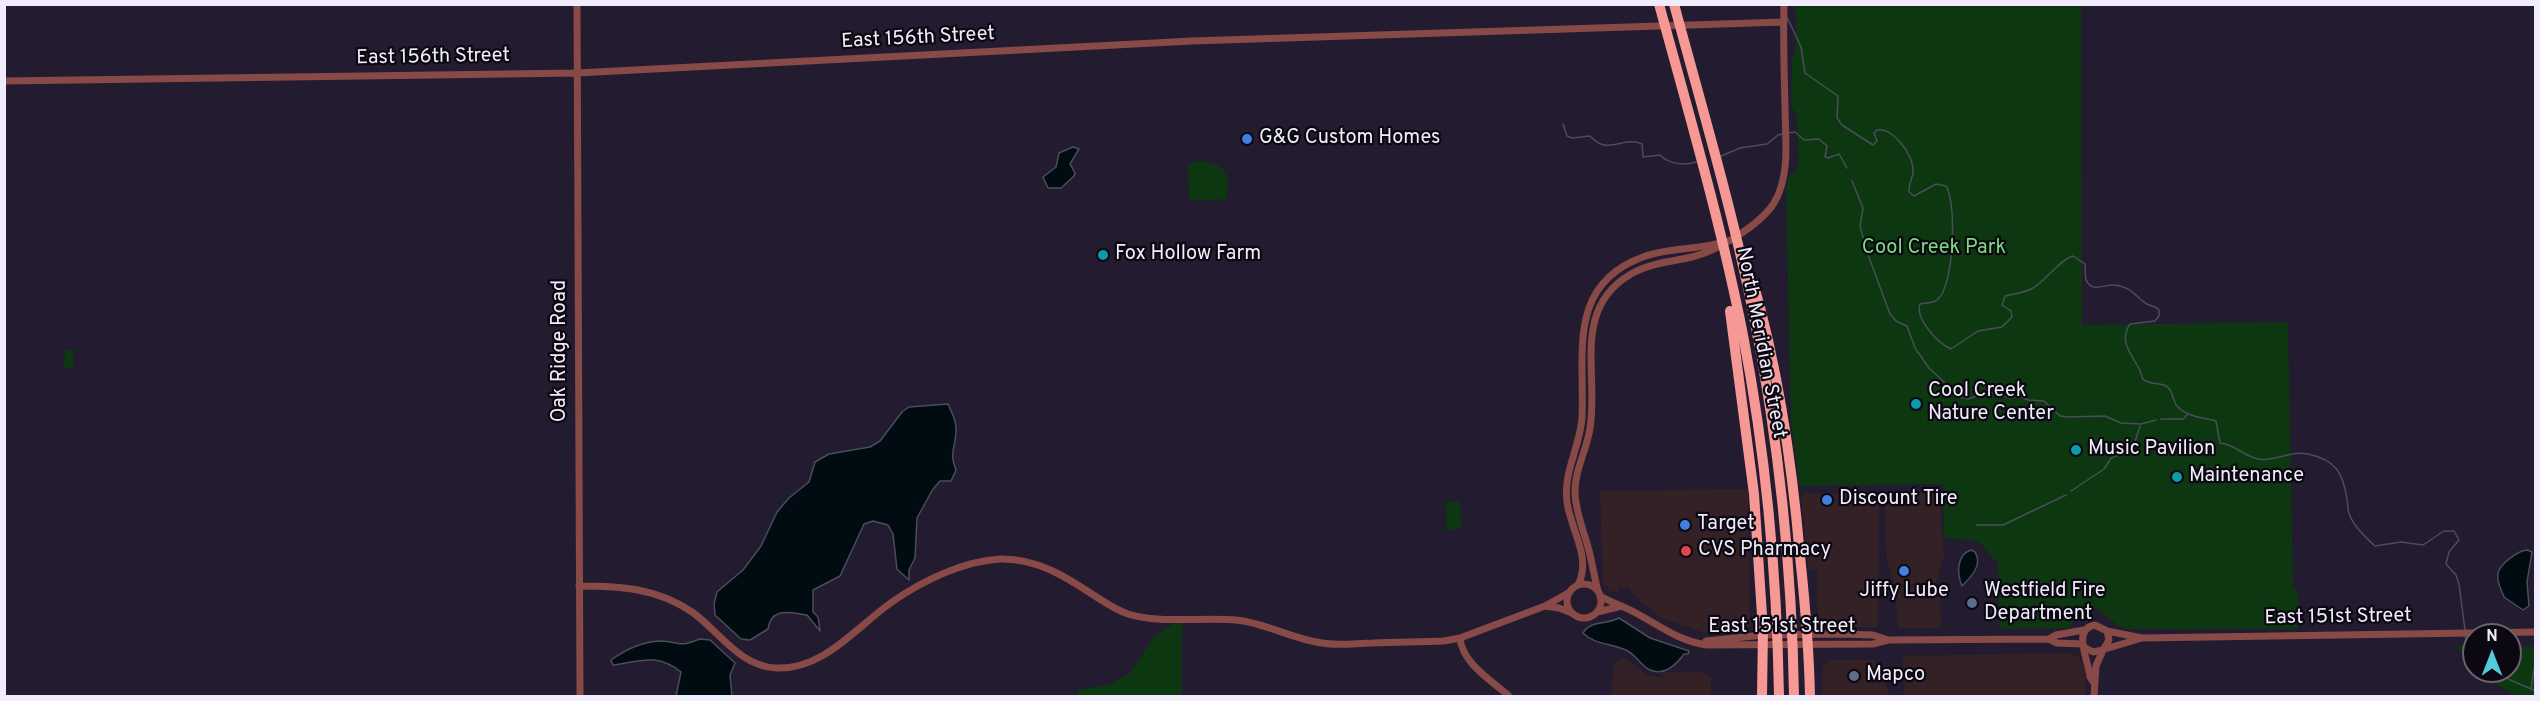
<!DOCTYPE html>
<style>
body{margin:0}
#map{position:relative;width:2540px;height:701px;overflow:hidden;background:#231b30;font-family:Overpass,sans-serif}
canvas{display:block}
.frame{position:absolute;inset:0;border:6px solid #f0ecfb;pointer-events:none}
.north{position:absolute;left:2462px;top:623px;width:60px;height:60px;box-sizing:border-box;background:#0b0811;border:2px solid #67636f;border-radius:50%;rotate:0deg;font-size:16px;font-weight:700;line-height:24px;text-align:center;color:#f0ecfb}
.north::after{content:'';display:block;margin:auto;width:21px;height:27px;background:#53cbdb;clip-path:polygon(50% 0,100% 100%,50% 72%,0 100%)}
</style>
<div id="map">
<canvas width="2540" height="701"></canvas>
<div class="frame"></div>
<div class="north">N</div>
</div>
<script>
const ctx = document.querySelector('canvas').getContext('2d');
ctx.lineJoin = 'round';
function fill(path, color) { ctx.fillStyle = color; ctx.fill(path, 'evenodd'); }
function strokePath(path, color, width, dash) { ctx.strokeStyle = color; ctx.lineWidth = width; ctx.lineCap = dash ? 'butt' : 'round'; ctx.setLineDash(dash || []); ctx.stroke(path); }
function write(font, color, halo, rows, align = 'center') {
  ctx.font = font + ' Overpass,sans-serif'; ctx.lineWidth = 4.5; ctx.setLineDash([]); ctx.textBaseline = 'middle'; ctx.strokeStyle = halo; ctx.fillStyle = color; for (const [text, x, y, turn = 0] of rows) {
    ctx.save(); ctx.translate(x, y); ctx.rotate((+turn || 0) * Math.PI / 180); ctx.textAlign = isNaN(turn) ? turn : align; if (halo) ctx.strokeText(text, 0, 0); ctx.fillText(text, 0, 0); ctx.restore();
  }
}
fill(new Path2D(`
 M1748,489L1750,626L1738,627V632L1705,633L1661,618L1631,593L1630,588L1619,587L1618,592L1608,591V586L1603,585L1600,491Z
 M1887,491L1932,493L1940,502L1944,557L1936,583L1894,585L1887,560L1884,496Z
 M1806,493L1873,494L1879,503L1878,627H1829L1818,622L1817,570H1809L1801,497Z
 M1938,586L1940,591L1941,628H1898L1895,587Z
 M2068,653L2079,657L2086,671L2085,696H1904L1903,656Z
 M1621,659H1626L1649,676L1663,677V672H1702L1711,678V696H1611L1614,663Z
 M1830,660H1874L1880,666L1889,696H1822L1823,665Z`), '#342126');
fill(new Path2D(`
 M1793,5H2081L2082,325L2288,322L2293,589L2298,590V629H2123L2096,608L2081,609L2069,628L1999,629L1998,564L1979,542L1944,537L1943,484L1800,486L1791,422L1786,188L1789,175L1794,174L1799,163L1797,117L1791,105L1792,62L1796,45V11Z
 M1202,161C1225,163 1233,178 1226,199L1192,201L1189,198L1188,164Z
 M65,350H73V368H64Z
 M1446,502H1460L1461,529L1447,530Z
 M1173,620L1182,622V696H1078V690L1108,685L1130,673L1155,635L1171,626Z
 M2458,646H2474V670L2469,667Z
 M2510,647H2535V696H2516L2476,671H2510Z`), '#0d3711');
const water = new Path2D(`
 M1073,147L1079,149L1070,164L1075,173L1074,176L1061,188H1048L1043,177L1056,167L1059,153Z
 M948,404C952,413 957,422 956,432C955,450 949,452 956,470L951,481H940L933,489L917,518L915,558L909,570V580L897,569L893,534L888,525L873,521L864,524L840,576L813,590V612L818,617L820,631L807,615C791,613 771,606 768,629L750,640L741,639L715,615L714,604L717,592L743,570L761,546L777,512L789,498L809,482L815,462L829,454L870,447L880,441L902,412L909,407Z
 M1971,550L1975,552C1983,565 1971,577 1962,586C1957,574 1956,555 1971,550Z
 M2527,550L2532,552L2527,582L2529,606L2523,610L2504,597C2502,591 2496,581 2498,574C2499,564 2518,551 2527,550Z
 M1619,618L1650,638L1689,651L1688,654H1684C1676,665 1663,677 1648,669C1640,664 1635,654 1626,650C1610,643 1595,645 1583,633C1591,620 1606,625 1619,618Z
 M700,639L710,640L735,663L730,675L732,696H676L681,672C657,653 641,661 613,665L611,660C625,650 644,641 662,641C682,642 677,648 700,639Z`);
fill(water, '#010b12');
strokePath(water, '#494e58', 1.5);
strokePath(new Path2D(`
 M1787,17L1801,47L1805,73L1838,96L1837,118L1842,125L1873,145L1877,141L1874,133L1877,130C1893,127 1912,154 1913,169C1914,177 1908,183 1909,192L1914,196L1936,184L1946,186C1957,203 1954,285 1938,299C1934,304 1926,302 1920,304C1915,318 1937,343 1951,349L1978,331L2002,327L2012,317L2011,311L2002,305L2005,296C2014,294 2024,293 2033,288C2046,280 2062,258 2073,256L2085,264C2086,272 2083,281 2091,286C2097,290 2107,284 2114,285C2133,287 2135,297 2147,304C2152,307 2155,305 2159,310V316L2155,321L2130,324C2119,341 2130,352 2138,367C2141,370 2141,376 2143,379C2148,385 2159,382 2166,386C2173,389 2172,400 2177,406C2187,417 2202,417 2216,421L2220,443C2235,444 2243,456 2258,459C2276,462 2291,450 2308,454C2336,460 2343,473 2347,499C2348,503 2347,509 2349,513C2352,524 2366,538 2375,546L2401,542L2423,545L2444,531H2454L2459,540L2449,552L2446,564L2456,575L2459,584L2465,630
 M1563,124L1567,136L1572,138L1590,136C1609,157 1623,135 1642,144L1643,157L1660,155C1669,164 1684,166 1696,162
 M1788,133L1795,132L1804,140L1819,139L1827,146L1825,157L1828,158L1839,154L1847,168
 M1721,156L1740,148L1767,144L1778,135L1783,134
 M1852,181L1863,208L1860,226L1867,252L1890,314L1896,321L1907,326L1915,348L1929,368L1960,397L1968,399L1985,393H1996L2010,398L2019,396L2028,400L2044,401L2060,416L2068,417L2105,416L2121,423L2141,424L2156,420
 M2161,419H2183L2187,415
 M2071,491L2104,469L2111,458L2128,451L2135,442L2140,426
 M1976,525H2003L2066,495
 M2535,628L2536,622
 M2465,635L2469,657L2474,661
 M2497,671L2510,680L2536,691
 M2531,689L2535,663V636`), '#494e58', 1.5);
strokePath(new Path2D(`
 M577,4L580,696
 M4,81L577,73L1192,41L1784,22
 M1567 601a17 17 0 1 1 34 0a17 17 0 1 1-34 0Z
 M1578,585C1592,558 1571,531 1567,502C1563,472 1580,447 1582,418C1585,355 1566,285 1643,257C1667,248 1695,250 1719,243
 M579,586C620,586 657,588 692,612C719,631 739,666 776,668C824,670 856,627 892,602C922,581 963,561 1000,559C1037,558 1066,577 1095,596C1106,603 1116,610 1128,614C1159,624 1203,617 1236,620C1266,623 1292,639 1322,643C1338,646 1357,643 1373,643C1397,642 1421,642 1444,641L1460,638C1462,663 1492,681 1509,696
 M1598,591C1594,576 1592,561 1588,547C1583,529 1576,512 1575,494C1574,471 1587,450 1590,428C1599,373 1571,309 1631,274C1650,263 1671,262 1692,257C1717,251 1760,225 1774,203C1791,175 1785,136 1785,105C1784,71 1783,38 1784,4
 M1600,596C1612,603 1623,606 1634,612C1659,625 1678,641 1707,645L1873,644L1888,640L2049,639L2057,643L2082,644
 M1545,606L1559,608L1572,613
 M1597,612L1618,607
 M2107,631L2142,638L2536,632
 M1460,638L1545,606L1570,592
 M2049,639L2056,635L2084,630
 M1706,641L1763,635L1842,634L1873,635L1888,640
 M2084,647L2093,652L2103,650L2109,640L2107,631L2095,625C2071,629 2089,661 2090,677L2094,683
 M2105,649L2142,638
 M2094,696L2096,666L2103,650`), '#884a47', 7);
strokePath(new Path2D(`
 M1659,4C1689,114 1721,224 1743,335C1766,454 1777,575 1779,696
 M1674,4C1702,108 1733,212 1754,317C1779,442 1792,569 1794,696
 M1753,282C1779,372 1792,463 1800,556C1805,603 1809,649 1810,696
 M1730,311L1754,494L1763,630L1762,696`), '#f69894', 10);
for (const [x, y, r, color] of [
 [1247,139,6,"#3f7fe0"],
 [1103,255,6,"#0f9aa8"],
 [1916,404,6,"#0f9aa8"],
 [2076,450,6,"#0f9aa8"],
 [2177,477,6,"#0f9aa8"],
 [1827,500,6,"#3f7fe0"],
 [1685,525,6,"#3f7fe0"],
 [1686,551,6,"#e0444e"],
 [1904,571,6,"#3f7fe0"],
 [1972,603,6,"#5c6f8a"],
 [1854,676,6,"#5c6f8a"]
]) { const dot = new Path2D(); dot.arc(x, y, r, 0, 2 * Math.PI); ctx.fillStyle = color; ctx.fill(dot); strokePath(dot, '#0b0811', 2); }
write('20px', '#f0ecfb', '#0b0811', [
 ["East 156th Street",918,39,-3],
 ["East 156th Street",433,58,-1],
 ["North Meridian Street",1760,343,79],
 ["Oak Ridge Road",561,351,-90],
 ["East 151st Street",2338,618,-1],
 ["East 151st Street",1782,628]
]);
write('20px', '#f0ecfb', '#0b0811', [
 ["G&G Custom Homes",1259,139],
 ["Fox Hollow Farm",1115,255],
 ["Cool Creek",1928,392],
 ["Nature Center",1928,415],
 ["Music Pavilion",2088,450],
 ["Maintenance",2189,477],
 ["Discount Tire",1839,500],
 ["Target",1697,525],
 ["CVS Pharmacy",1698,551],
 ["Jiffy Lube",1904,592,"center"],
 ["Westfield Fire",1984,592],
 ["Department",1984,615],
 ["Mapco",1866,676]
], 'left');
write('20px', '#7bdd7f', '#0b0811', [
 ["Cool Creek Park",1934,249]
]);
</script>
